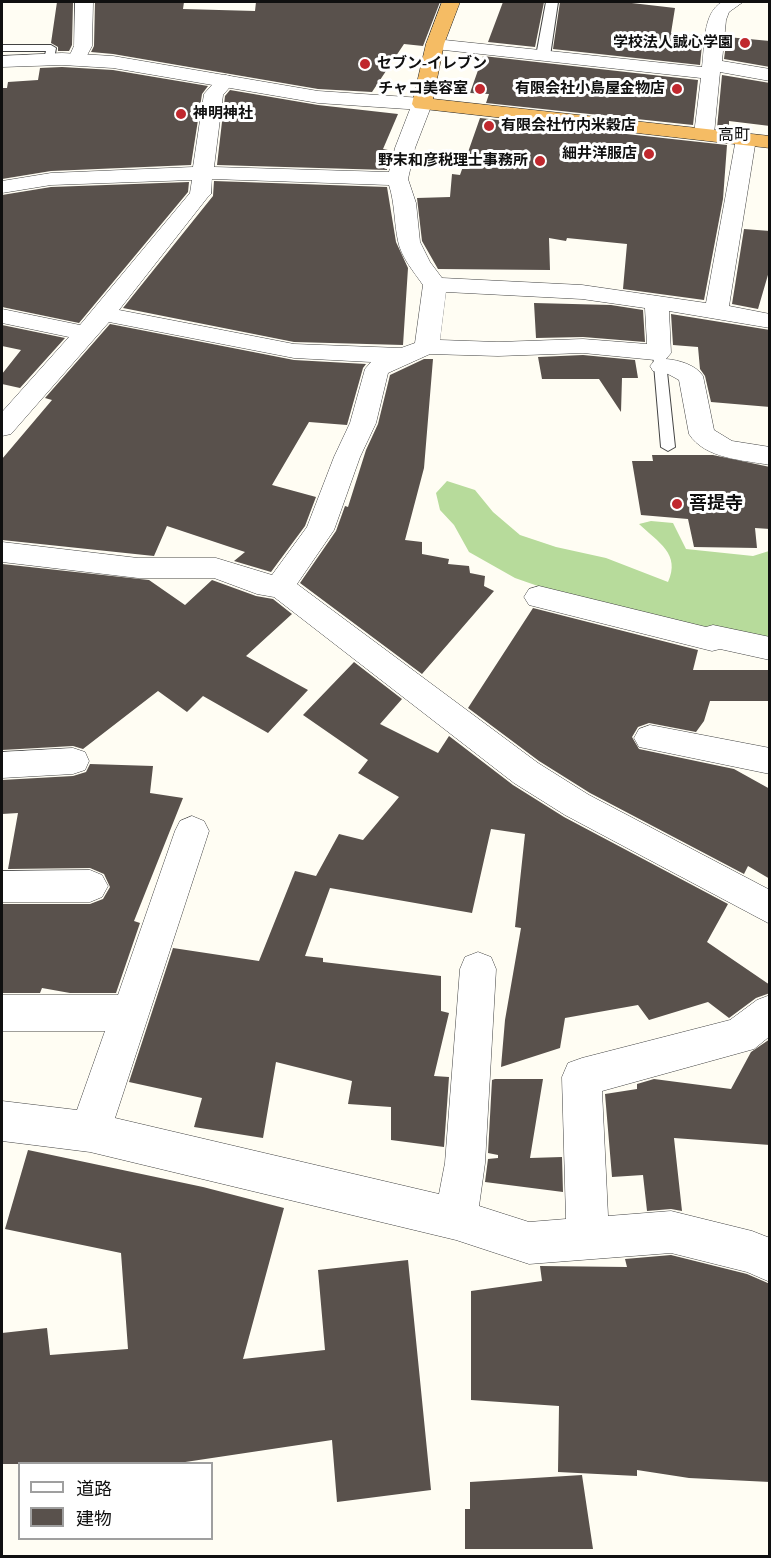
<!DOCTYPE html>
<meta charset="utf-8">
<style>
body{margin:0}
#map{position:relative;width:771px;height:1558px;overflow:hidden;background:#fffdf3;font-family:"Times New Roman","Noto Sans JP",serif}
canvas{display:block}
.frame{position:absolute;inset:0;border:3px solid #101010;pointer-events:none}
.legend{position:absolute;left:18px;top:1462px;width:195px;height:78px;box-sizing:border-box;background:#fff;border:2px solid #9f9f9f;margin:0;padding:8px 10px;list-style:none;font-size:18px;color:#101010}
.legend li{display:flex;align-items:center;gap:12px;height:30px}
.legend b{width:30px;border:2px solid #9f9f9f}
</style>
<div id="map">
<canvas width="771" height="1558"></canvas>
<div class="frame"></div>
<ul class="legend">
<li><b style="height:8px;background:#fff"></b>道路</li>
<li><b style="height:16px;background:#59514c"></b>建物</li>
</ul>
</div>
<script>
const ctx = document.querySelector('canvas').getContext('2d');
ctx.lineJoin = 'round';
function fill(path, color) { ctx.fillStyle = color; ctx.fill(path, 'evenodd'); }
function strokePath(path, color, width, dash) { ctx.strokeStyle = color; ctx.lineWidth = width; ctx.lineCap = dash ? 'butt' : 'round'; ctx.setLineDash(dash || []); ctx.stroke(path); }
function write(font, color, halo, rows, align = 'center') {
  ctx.font = font + ' "Times New Roman","Noto Sans JP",serif'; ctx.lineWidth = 6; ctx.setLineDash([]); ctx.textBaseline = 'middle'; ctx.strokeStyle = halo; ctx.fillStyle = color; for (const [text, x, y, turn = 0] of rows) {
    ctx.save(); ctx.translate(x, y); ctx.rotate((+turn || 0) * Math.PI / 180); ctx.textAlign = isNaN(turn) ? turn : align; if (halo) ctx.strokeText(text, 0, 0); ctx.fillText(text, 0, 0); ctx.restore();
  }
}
fill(new Path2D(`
 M447,481L475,490L493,512L520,535L556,547L606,558L668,582C681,554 658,542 639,524L651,521L673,523L686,549L753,556L769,551V643L555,592L515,578L469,552L454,525L440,510L436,493Z`), '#b7db9b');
fill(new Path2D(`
 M57,2H73L72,45L69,51H58V47L51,43Z
 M95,2H184L183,9L255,11L256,2H440L423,46L404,44L372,92L318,89L113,54L91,52L94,46Z
 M503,2H544L535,47L488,42Z
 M560,2H623L675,8L671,33L703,35L700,65L553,49Z
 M727,37L770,41V67L724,59Z
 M483,56L698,80L693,125L486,103L489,94L470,93Z
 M62,67L113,70L208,86L202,94L191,165L51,171L2,179V88H7L8,82L38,80L40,68Z
 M722,75L770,83V126L729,121V129L717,128Z
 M230,90L318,105L398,114L383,149L388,150L387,170L217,165L225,96Z
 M480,118L727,145L723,199L704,300L623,289L627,244L567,238L566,241L549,238L550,270L438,269L422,241L417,198L450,197L452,174L460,175Z
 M214,181L387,187L396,242L408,268L403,345L294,342L123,308L213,196Z
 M189,182L188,192L79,323L2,307V195L51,187Z
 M744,229L770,231V268L758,309L732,304Z
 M534,303L611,305L643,310L645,342L583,337L536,338Z
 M671,314L770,330V407L711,402L705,376L700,369L698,347L673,345Z
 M110,324L294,360L366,364L363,368L347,425L309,422L272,485L316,497L305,526L271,572L234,561L245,552L167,526L154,556L2,540V459L52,400L45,398Z
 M2,325L65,338L20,388L2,384V374L21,350L2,346Z
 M583,355L635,360L638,378H622L621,412L599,379H542L538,357Z
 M424,359H433L424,468L405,540L422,542V554L449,559L448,564L469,566L470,573L485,576L484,586L494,591L422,674L300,583L336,531L345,506L348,507L366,450L378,424L390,375Z
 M652,455H713L770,467V529L755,528L757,548L694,547L688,519L641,515L632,461H653Z
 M2,564L149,580L185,605L212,580L256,596L273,599L292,614L246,656L308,690L268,733L203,696L187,712L158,691L83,749L73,746L2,750Z
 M533,608L698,650L693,670H770V701H710L704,721L696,732L649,723L638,727L632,737L639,749L734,769L770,789V879L748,866L744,874L590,793L539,761L468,708Z
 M354,662L402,699L380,724L438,753L449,736L513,785L564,817L728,904L707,942L770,985V993L756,998L729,1018L708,1002L649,1020L638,1005L565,1018L560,1048L501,1067L505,1020L521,928L515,927L525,834L491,829L472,913L330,888L305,956L323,958V962L441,976V1011L449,1013L434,1076L449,1077L444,1147L391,1140V1107L348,1104L352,1081L276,1062L263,1138L194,1127L202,1098L129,1082L173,948L259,961L295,871L316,876L339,834L363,840L399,797L358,773L368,760L303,715Z
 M90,764L153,766L150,793L183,798L134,921L140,923L116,993H70L42,988L40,993H2V904H90L103,899L110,887L104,874L90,868L8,869L18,813L2,814V780L73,776L86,772Z
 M770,1039V1145L674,1138L682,1211L671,1209L647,1211L643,1175L612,1177L605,1094L637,1089V1084L654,1079L731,1089L751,1052Z
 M495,1079H543L530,1158L562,1157L563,1192L485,1182L488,1159L498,1158V1155L488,1153L492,1080Z
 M28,1150L203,1187L284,1208L243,1359L325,1350L318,1270L408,1260L431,1490L337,1502L332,1440L172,1464H2V1333L47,1328L50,1355L128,1349L121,1253L5,1229Z
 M671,1255L747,1274L770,1284V1482L689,1478L637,1470V1476L558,1472L559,1406L471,1400V1291L542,1281L540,1266L627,1267L625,1259Z
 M582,1475L593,1549H465V1509H470V1482Z`), '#59514c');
const service = new Path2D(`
 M2,45H51L56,48L54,59L49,62L44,59L46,51H2Z
 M659,349L665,353L675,447L668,451L661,447L653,353Z`);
const pedestrian = new Path2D(`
 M546,2H558L550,56L543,60L536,56Z`);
const minor = new Path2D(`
 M75,2H93L92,46L83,63H71L68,59L74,46Z
 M722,2H743L729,12L726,20L722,61L770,69V81L720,72L714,134L711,138H697L694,134L701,78L435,49L429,48L426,44L429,40L435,39L702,67C705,47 702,13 722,2Z
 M226,75L233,77L235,81L223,95L214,167L389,172L395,148L412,104L415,100H429L432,104L415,148L408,179L416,203L420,242L430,262L442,278L582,285L706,303L736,139L739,135H753L756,139L729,306L770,314V328L669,311L671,353L666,359C679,360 696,365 703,376L714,430L732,441L770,447V465C743,460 705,459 689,434L679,380L668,374L653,371L650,366L655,360L583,353L498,356L430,354L388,373L376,423L360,457L334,530L297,584L538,763L589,795L770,890V924L565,815L514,783L274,597L257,594L214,578H138L2,562V542L138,558H216L272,575L307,527L334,457L350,423L365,369L371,362L294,358L109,322L11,434L2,436V412L69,337L2,323V309L80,325L190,193L192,180L51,185L2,193V181L51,173L193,167L204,94L219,77ZM212,179L389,185C395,204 394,222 398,241C401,257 414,272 423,285L415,343L401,348L294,344L119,310L207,198L211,194ZM446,292L582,299L645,308L647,344L583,339L498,342L440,340Z
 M539,586L706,627L713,625L770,637V660L720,649L712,651L529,605L524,597L529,589Z
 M650,725L770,748V774L639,747L634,738L639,729Z
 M73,748L85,752L89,761L85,770L73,774L2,778V752Z
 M192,816L204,821L209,831L115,1118L439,1194L445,1163L460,969L465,957L478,952L491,957L496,969L485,1163L479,1206L529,1222L566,1219L562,1077L568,1063L582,1058L730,1020L757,1000L770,995V1036L754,1049L602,1091L608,1216L671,1211L752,1231L770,1238V1282L747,1272L671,1253L529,1264L456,1240L90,1152L2,1141V1101L77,1110L105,1031H2V995H118L175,831L180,821Z
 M90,870L102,875L108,886L102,897L90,902H2V871Z`);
const tertiary = new Path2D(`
 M62,53L113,56L318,91L422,98L429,100L432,104L429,108L422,110L318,103L113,68L62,65L2,67V56Z`);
const trunk = new Path2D(`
 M442,2H460L444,44L433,99L770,136V148L415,108L412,104L426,44Z`);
strokePath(service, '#434343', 2);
strokePath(pedestrian, '#434343', 2);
strokePath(minor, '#434343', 1);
strokePath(tertiary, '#434343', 1);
strokePath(trunk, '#212121', 1);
fill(service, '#fff');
fill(pedestrian, '#fff');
fill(minor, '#fff');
fill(tertiary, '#fff');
fill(trunk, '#f5bc64');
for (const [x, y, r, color] of [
 [745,43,6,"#c0282e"],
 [365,64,6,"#c0282e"],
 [480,89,6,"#c0282e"],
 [677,89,6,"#c0282e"],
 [181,114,6,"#c0282e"],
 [489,126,6,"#c0282e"],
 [649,154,6,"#c0282e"],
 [540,161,6,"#c0282e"],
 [677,504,6,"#c0282e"]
]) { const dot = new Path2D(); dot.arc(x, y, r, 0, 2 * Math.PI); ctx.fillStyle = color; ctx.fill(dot); strokePath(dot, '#fff', 2); }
write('bold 15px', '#101010', '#fff', [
 ["学校法人誠心学園",733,43],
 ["セブン-イレブン",377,64,"left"],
 ["チャコ美容室",468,89],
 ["有限会社小島屋金物店",665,89],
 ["神明神社",193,114,"left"],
 ["有限会社竹内米穀店",501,126,"left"],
 ["細井洋服店",637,154],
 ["野末和彦税理士事務所",528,161]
], 'right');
write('16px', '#101010', '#fff', [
 ["高町",734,136]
]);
write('bold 18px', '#101010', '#fff', [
 ["菩提寺",689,504]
], 'left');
</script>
